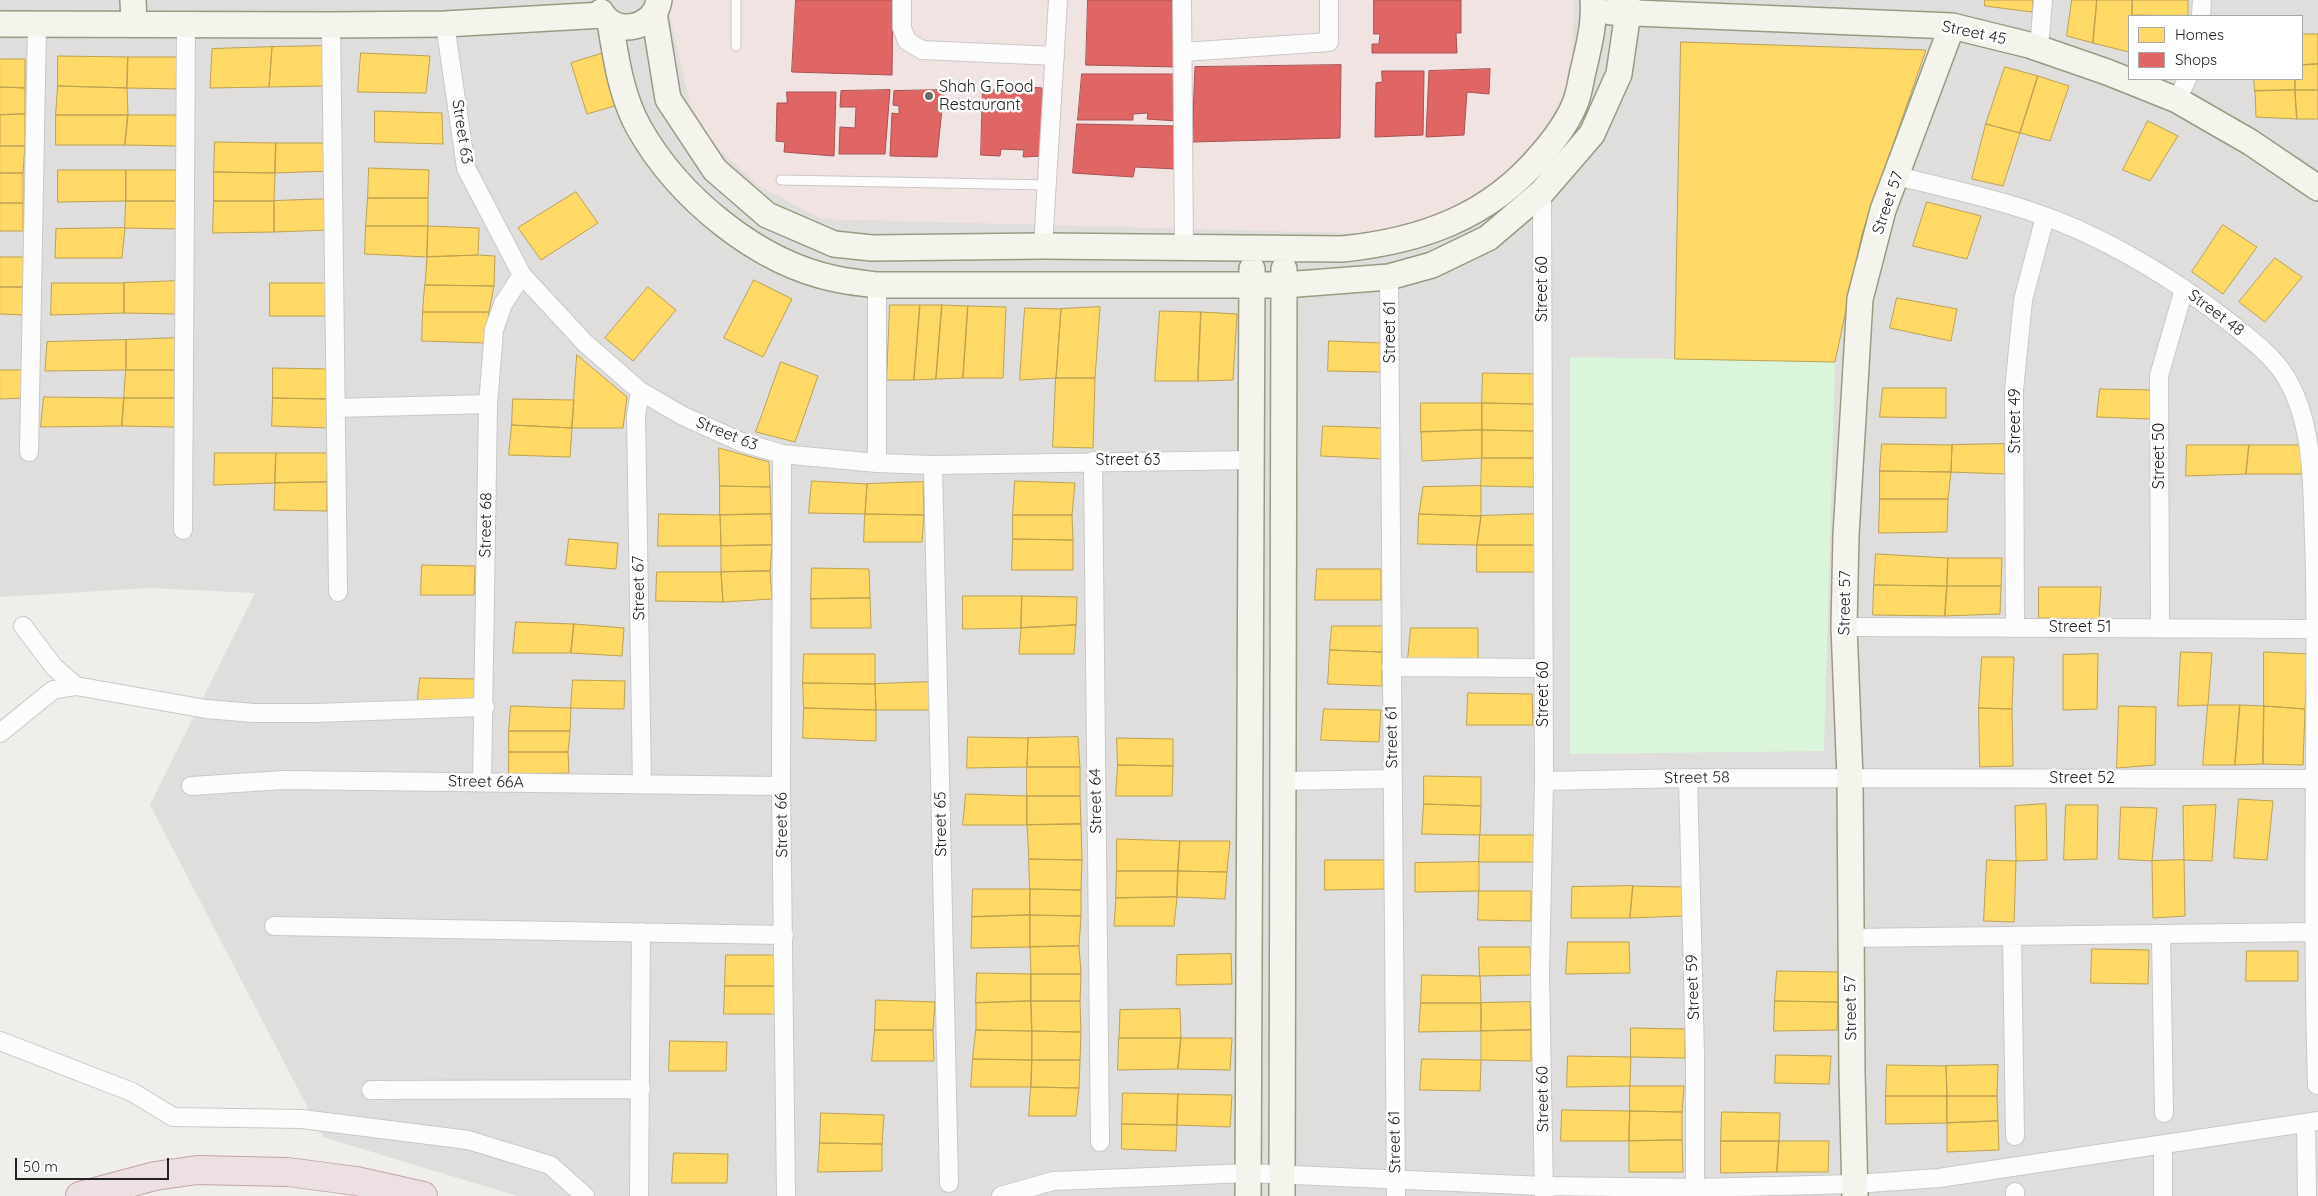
<!DOCTYPE html>
<style>
body{margin:0}
#map{position:relative;width:2318px;height:1196px;overflow:hidden;background:#f0eeeb;font-family:Quicksand,sans-serif}
canvas{display:block}
.legend{position:absolute;left:2128px;top:15px;width:175px;height:65px;box-sizing:border-box;background:#fff;border:1px solid #a7a7a7;margin:0;padding:6px 9px;list-style:none;font-size:15px;color:#222}
.legend li{display:flex;align-items:center;gap:10px;height:25px}
.legend b{width:25px;border:1px solid #a7a7a7}
.scale{position:absolute;left:15px;top:1158px;width:154px;height:22px;box-sizing:border-box;border:2px solid #222;border-top:0;padding-left:6px;font-size:15px;line-height:18px;white-space:nowrap;color:#222;-webkit-text-stroke:4px #fff;paint-order:stroke}
</style>
<div id="map">
<canvas width="2318" height="1196"></canvas>
<ul class="legend">
<li><b style="height:14px;background:#ffd966"></b>Homes</li>
<li><b style="height:14px;background:#e06666"></b>Shops</li>
</ul>
<div class="scale">50 m</div>
</div>
<script>
const ctx = document.querySelector('canvas').getContext('2d');
ctx.lineJoin = 'round';
function fill(path, color) { ctx.fillStyle = color; ctx.fill(path, 'evenodd'); }
function strokePath(path, color, width, dash) { ctx.strokeStyle = color; ctx.lineWidth = width; ctx.lineCap = dash ? 'butt' : 'round'; ctx.setLineDash(dash || []); ctx.stroke(path); }
function write(font, color, halo, rows, align = 'center') {
  ctx.font = font + ' Quicksand,sans-serif'; ctx.lineWidth = 5; ctx.setLineDash([]); ctx.textBaseline = 'middle'; ctx.strokeStyle = halo; ctx.fillStyle = color; for (const [text, x, y, turn = 0] of rows) {
    ctx.save(); ctx.translate(x, y); ctx.rotate((+turn || 0) * Math.PI / 180); ctx.textAlign = isNaN(turn) ? turn : align; if (halo) ctx.strokeText(text, 0, 0); ctx.fillText(text, 0, 0); ctx.restore();
  }
}
fill(new Path2D(`
 M0,0H2318V1196H517L323,1137L150,805L255,593L150,588L0,597ZM2129,16H2302V79H2129Z`), '#dfdedc');
fill(new Path2D(`
 M669,0H1574L1571,82L1545,127L1511,172L1461,204L1382,234L822,219L757,185L714,144L691,107L670,17Z`), '#f1e3e1');
fill(new Path2D(`
 M1570,357L1835,362L1824,751L1570,754Z`), '#daf5da');
const homes = new Path2D(`
 M1985,0H2033L2032,12L1985,6Z
 M2072,0H2097L2093,43L2067,36Z
 M2097,0H2132V16H2129V52L2093,43Z
 M2133,0H2188V16L2132,15Z
 M2302,34H2318V64L2302,65Z
 M1681,42L1926,50L1862,234L1835,362L1675,359Z
 M325,46L324,86L269,87L272,47Z
 M272,47L269,87L210,88L212,49Z
 M607,52L621,104L587,114L571,63Z
 M361,53L430,56L426,93L358,92Z
 M58,56L128,57L127,88L58,86Z
 M128,57H182L180,89L127,88Z
 M0,59H25V88L0,87Z
 M2318,64V90H2295V79H2302V65Z
 M2005,67L2038,76L2020,133L1986,124Z
 M2038,76L2069,86L2050,141L2020,133Z
 M2254,79H2295V90L2255,91Z
 M58,86L127,88L128,115H56Z
 M0,87L25,88V114L0,115Z
 M2295,90H2318V119H2297Z
 M2295,90L2297,119L2256,117L2255,91Z
 M375,111L442,113L443,144L375,142Z
 M25,114V146H0V115Z
 M56,115H128L125,145H56Z
 M128,115H180L177,146L125,145Z
 M2148,121L2178,136L2150,181L2123,170Z
 M1986,124L2020,133L2003,186L1972,179Z
 M215,142L276,143L275,173L214,172Z
 M276,143H329L330,171L275,173Z
 M0,146H25L23,173H0Z
 M369,168L429,170L428,198H368Z
 M58,170H126V201L58,202Z
 M126,170H180V201H126Z
 M214,172L275,173L274,201H214Z
 M0,173H23V203H0Z
 M576,192L598,223L541,260L518,228Z
 M368,198H428V226H366Z
 M330,199V230L274,232V201Z
 M126,201H180V229L125,228Z
 M214,201H274V232L213,233Z
 M1927,202L1981,216L1967,259L1913,246Z
 M0,203H23V231H0Z
 M2223,225L2257,247L2223,294L2192,272Z
 M366,226H428L427,257L365,254Z
 M428,226L479,228L478,255L427,257Z
 M125,228L122,258H55L56,229Z
 M478,255L495,256L494,286L425,285L427,257Z
 M0,257H25L23,287H0Z
 M2275,258L2302,277L2265,322L2239,302Z
 M754,280L792,299L763,357L724,338Z
 M179,281L178,314L124,313V283Z
 M52,283H124V313L51,315Z
 M270,283H331L330,316H270Z
 M425,285L494,286L489,312H423Z
 M0,287H23L24,315L0,314Z
 M648,287L676,310L633,361L605,338Z
 M1897,298L1957,309L1951,341L1890,328Z
 M890,305H920L914,380H887Z
 M920,305H942L936,379L914,380Z
 M942,305L968,306L963,378L936,379Z
 M968,306L1006,307L1003,378H963Z
 M1100,307L1095,378H1056L1061,309Z
 M1025,308L1061,309L1056,378L1020,380Z
 M1160,311L1201,312L1198,381H1155Z
 M423,312H489L484,343L422,341Z
 M1201,312L1237,314L1233,380L1198,381Z
 M177,338L178,370H126V340Z
 M126,340V370L45,371L47,342Z
 M1329,341L1383,343V372L1328,371Z
 M577,355L627,397L623,428H572Z
 M781,362L818,376L795,442L756,432Z
 M273,368L329,369L328,399L273,398Z
 M0,370H27L25,398L0,399Z
 M126,370H178L177,398H124Z
 M1483,373L1537,374L1535,404L1482,403Z
 M1056,378H1095L1093,448L1053,447Z
 M1883,388H1946V418L1880,417Z
 M2100,389L2152,390L2151,419L2097,417Z
 M44,397L124,398L122,426L41,427Z
 M124,398H177L175,427L122,426Z
 M273,398L328,399L329,428L272,426Z
 M513,399L574,400L572,428L512,425Z
 M1421,403H1482V430L1421,432Z
 M1482,403L1535,404V431L1482,430Z
 M512,425L572,428L570,457L509,455Z
 M1323,426L1383,428V459L1321,456Z
 M1482,430L1535,431L1536,458H1482Z
 M1482,430V458L1422,461L1421,432Z
 M1882,444L1952,445L1951,472L1880,471Z
 M2004,444L2005,474L1951,472L1952,445Z
 M2187,445H2249L2246,474L2186,476Z
 M2249,445H2302V474H2246Z
 M719,448L769,462L770,487L720,486Z
 M215,453H276L275,483L214,485Z
 M276,453H328L327,482L275,483Z
 M1482,458H1536L1534,487L1481,486Z
 M1880,471L1951,472L1948,499H1880Z
 M812,481L867,484L865,514L809,513Z
 M1015,481L1075,483L1072,515H1013Z
 M327,482V511L274,510L275,483Z
 M923,482L924,515L865,514L867,484Z
 M720,486L770,487L771,514L720,515Z
 M1481,486V516L1419,514L1423,487Z
 M1880,499H1948L1947,532L1879,533Z
 M659,514L720,515L721,546H658Z
 M771,514L772,545L721,546L720,515Z
 M865,514L924,515L922,542H864Z
 M1419,514L1481,516L1477,545L1418,544Z
 M1536,514V545H1477L1481,516Z
 M1013,515H1072L1073,540L1013,539Z
 M569,539L618,543L616,569L566,565Z
 M1013,539L1073,540V570H1012Z
 M772,545L770,571L721,572V546Z
 M1477,545H1536L1534,572H1477Z
 M1876,554L1948,558L1947,586L1874,585Z
 M1948,558H2002L2001,586H1947Z
 M422,565L475,566L474,595H421Z
 M812,568L869,569L870,598L811,599Z
 M1317,569H1381V600H1315Z
 M770,571L772,599L723,602L721,572Z
 M657,572H721L723,602L656,601Z
 M1874,585L1947,586L1945,616L1873,615Z
 M1947,586H2001L2000,614L1945,616Z
 M2039,587H2101L2099,619L2039,618Z
 M963,596H1022L1021,628L963,629Z
 M1022,596L1077,597L1076,625L1021,628Z
 M870,598L871,628H811V599Z
 M516,622L574,624L571,653H513Z
 M574,624L624,628L622,656L571,653Z
 M1076,625L1074,654H1019L1021,628Z
 M1332,626H1383L1382,652L1330,650Z
 M1411,628H1478V659H1408Z
 M1330,650L1382,652V686L1328,684Z
 M2181,652L2212,653L2208,705L2178,706Z
 M2264,652L2308,654L2305,709L2264,706Z
 M804,654H875V684L803,683Z
 M2098,654L2097,709L2063,710V655Z
 M1982,657H2014L2012,709L1979,708Z
 M420,678L475,679L474,707L417,708Z
 M573,680L625,681L624,709L571,708Z
 M931,682L930,710H876L875,684Z
 M803,683L875,684L876,710L804,708Z
 M1468,693L1532,694L1533,725H1467Z
 M2208,705H2240L2235,765H2203Z
 M2240,705L2264,706L2263,764L2235,765Z
 M511,706L571,708L570,731H509Z
 M2119,706L2156,707L2155,765L2117,768Z
 M2264,706L2305,709L2303,765L2263,764Z
 M804,708L876,710V741L803,738Z
 M1979,708L2012,709L2013,766L1980,767Z
 M1324,709L1381,710L1379,742L1321,740Z
 M509,731H570L568,752H509Z
 M968,737L1028,738L1027,767L967,768Z
 M1078,737L1080,767H1027L1028,738Z
 M1117,738L1173,739V766L1118,765Z
 M509,752H568L569,773L509,774Z
 M1118,765L1173,766L1172,796H1116Z
 M1027,767H1080V796H1027Z
 M1424,776L1481,777V806L1424,804Z
 M966,794L1027,796V825H963Z
 M1027,796H1080L1081,824L1027,825Z
 M2239,799L2273,801L2267,860L2234,858Z
 M1424,804L1481,806L1480,835L1422,834Z
 M2046,804L2047,860L2016,861L2015,806Z
 M2066,805H2098L2097,859L2064,860Z
 M2216,805L2212,861L2184,860L2183,806Z
 M2121,807L2157,808L2152,861L2119,859Z
 M1081,824L1082,860L1029,859L1027,825Z
 M1480,835H1535V862H1479Z
 M1117,839L1180,841L1178,871H1117Z
 M1180,841H1230L1227,872L1178,871Z
 M1029,859L1082,860L1081,890L1030,889Z
 M1325,860H1384V889L1325,890Z
 M1987,860L2016,861L2014,922L1984,921Z
 M2184,860L2185,916L2153,918L2152,861Z
 M1479,862V891L1415,892V863Z
 M1117,871H1178L1177,897L1116,898Z
 M1178,871L1227,872L1225,899L1177,897Z
 M1633,886L1630,918H1571L1572,887Z
 M1633,886L1682,887L1683,916L1630,918Z
 M973,889H1030V915L972,917Z
 M1030,889L1081,890V916L1030,915Z
 M1479,891H1531V921L1478,920Z
 M1177,897L1174,926H1114L1116,898Z
 M1030,915L1081,916L1079,946L1030,947Z
 M1030,915V947L971,948L972,917Z
 M1568,942H1629L1630,973L1566,974Z
 M1079,946L1081,974H1031L1030,947Z
 M1479,947H1530L1531,975L1480,976Z
 M2092,949L2149,950L2148,984L2091,983Z
 M2247,951H2298V981H2246Z
 M1231,954L1232,984L1176,985L1177,955Z
 M726,955H779L780,986H725Z
 M1777,971L1838,972V1002L1775,1001Z
 M977,973L1031,974V1001L976,1003Z
 M1031,974H1081L1080,1001H1031Z
 M1422,975L1480,976L1481,1003H1421Z
 M725,986H780L781,1014H724Z
 M876,1000L935,1002L933,1030H875Z
 M1031,1001L1032,1031L976,1030V1003Z
 M1031,1001H1080L1081,1032L1032,1031Z
 M1775,1001L1838,1002L1837,1030L1774,1031Z
 M1530,1002L1531,1030L1481,1031V1003Z
 M1421,1003H1481V1031L1419,1032Z
 M1180,1009L1181,1038H1119L1120,1010Z
 M1631,1028L1685,1029V1058L1631,1057Z
 M875,1030H933L934,1061H872Z
 M976,1030L1032,1031V1060L973,1059Z
 M1531,1030V1061L1481,1060V1031Z
 M1032,1031L1081,1032L1080,1060H1032Z
 M1119,1038H1181L1178,1069L1118,1070Z
 M1181,1038H1232L1230,1070L1178,1069Z
 M670,1041L727,1042L726,1071H669Z
 M1776,1055L1831,1056L1829,1084L1775,1083Z
 M1568,1056L1631,1057L1630,1086L1567,1087Z
 M973,1059L1032,1060L1031,1087H971Z
 M1422,1059L1481,1060L1480,1091L1420,1090Z
 M1032,1060H1080L1079,1088L1031,1087Z
 M1887,1065L1946,1066L1947,1096H1886Z
 M1998,1065L1997,1096H1947L1946,1066Z
 M1630,1086H1684L1682,1112L1630,1111Z
 M1031,1087L1079,1088L1076,1116H1029Z
 M1123,1093L1178,1094L1177,1125L1122,1124Z
 M1178,1094L1232,1095L1230,1127L1177,1125Z
 M1886,1096H1947V1123L1886,1124Z
 M1947,1096H1997L1998,1121L1947,1123Z
 M1562,1110L1630,1111L1629,1141H1561Z
 M1630,1111L1682,1112V1140L1629,1141Z
 M1722,1112L1780,1113L1779,1141H1721Z
 M821,1113L884,1115L882,1144L820,1143Z
 M1998,1121L1999,1150L1947,1152V1123Z
 M1122,1124L1177,1125L1176,1151L1122,1149Z
 M1682,1140L1683,1172H1629V1141Z
 M1721,1141H1779L1777,1172L1721,1173Z
 M1779,1141H1829L1828,1172H1777Z
 M820,1143L882,1144V1171L818,1172Z
 M674,1153L728,1154L727,1183H672Z`);
fill(homes, '#ffd966');
strokePath(homes, '#bda252', 1);
const shops = new Path2D(`
 M796,0H893L892,75L792,72Z
 M1088,0H1176L1177,67L1086,65Z
 M1374,0H1461V33H1456L1457,53H1372V44H1379L1380,34H1374Z
 M1341,65L1340,138L1192,142L1195,67Z
 M1490,69L1489,94L1467,92L1464,135L1426,137L1429,71Z
 M1382,71H1424L1423,135L1375,137L1376,83L1382,82Z
 M1082,74H1179L1177,121L1147,119L1148,113L1133,114V120H1078Z
 M983,85L992,86L990,90L1027,92L1028,87L1042,88V92L1049,91L1043,156L1023,157L1024,150L1001,149L1000,156L981,155Z
 M890,90L885,154H839L840,127L855,128L856,107H840L841,91Z
 M944,90L937,157L890,156L892,113L899,114V106L893,105L894,91Z
 M787,92H836L834,156L784,152L785,142L776,141L777,103H787Z
 M1077,124L1179,126L1176,169L1135,167L1133,177L1073,173Z`);
fill(shops, '#e06666');
strokePath(shops, '#a75252', 1);
const lane = new Path2D(`
 M736,46V0
 M781,180L1048,185`);
const street = new Path2D(`
 M902,0V28L907,41L922,50L1055,56
 M1182,0L1184,248
 M2201,16L2202,0
 M445,24L466,168L522,275L585,343L640,391L683,416L741,442L782,454L877,463L933,465L1252,460
 M331,25L338,592
 M2039,49L2043,0
 M1183,52L1329,42V0
 M2177,100L2187,79
 M1897,176C1964,192 2034,207 2096,238C2143,261 2188,290 2229,322C2249,338 2274,356 2287,379C2314,426 2312,484 2314,538C2317,619 2315,700 2315,782C2314,883 2314,984 2317,1085
 M1542,192L1544,781L1540,973L1544,1196
 M1043,246L1058,0
 M1389,277L1396,1196
 M640,391L636,416L642,785
 M336,408L488,404
 M29,452L37,25
 M782,454L781,786L786,1196
 M1093,461L1100,1142
 M877,463V285
 M933,465L949,1183
 M183,530L186,23
 M23,626L54,667L76,686L206,709L254,713H315L485,707
 M1844,627L2318,629
 M2015,627L2014,390L2023,300L2045,217
 M2160,627L2159,376L2184,289
 M1391,667L1543,668
 M0,733L53,690L76,686
 M1688,778L1695,1054V1196
 M1283,781L1393,779
 M1544,781L1688,778L2318,779
 M482,782L488,404L494,330L503,304L522,275
 M191,786L284,780L781,786
 M274,926L784,935
 M2161,935L2164,1113
 M2012,936L2015,1136
 M1850,938L2313,932
 M0,1041L132,1092L173,1117L302,1119L468,1140L550,1165L585,1196
 M371,1090L641,1089
 M2306,1123L2307,1196
 M639,1196L641,932
 M1001,1196L1053,1181L1248,1173L1544,1186L1695,1188L1855,1184L1939,1178L2318,1121
 M2015,1196V1192
 M2163,1196V1145`);
const secondary = new Path2D(`
 M133,0L134,24
 M601,12C615,37 655,29 659,0
 M1611,12L1952,26L2029,45L2107,72L2177,100L2250,142L2318,188
 M654,13L668,99L715,170L767,215L834,244L872,248L1043,246L1342,249C1421,241 1489,217 1541,155C1555,139 1569,120 1576,101C1580,90 1581,78 1584,67C1589,45 1595,23 1593,0
 M610,22C616,58 621,96 639,128C678,197 757,263 836,279C849,282 863,283 877,285H1284L1389,277L1432,265L1488,238L1542,192L1592,134L1619,74L1628,12L1627,0
 M0,24L331,25L445,24L603,15
 M1248,1196L1252,269
 M1282,1196L1284,269
 M1855,1196L1852,1073L1850,778L1844,627L1846,535L1860,299L1883,210L1952,26`);
const highway = new Path2D(`
 M80,1196L155,1176L197,1170L288,1172L356,1181L423,1196`);
strokePath(lane, '#c9c8c7', 11);
strokePath(street, '#c9c8c7', 20);
strokePath(secondary, '#999a82', 28);
strokePath(highway, '#c5a2ac', 30);
strokePath(lane, '#fdfcfc', 9);
strokePath(street, '#fdfcfc', 18);
strokePath(secondary, '#f4f4ed', 25);
strokePath(highway, '#ece0e2', 28);
for (const [x, y, r, color] of [
 [929,96,5,"#6a6968"]
]) { const dot = new Path2D(); dot.arc(x, y, r, 0, 2 * Math.PI); ctx.fillStyle = color; ctx.fill(dot); strokePath(dot, '#fff', 2); }
write('16px', '#222', '#fff', [
 ["Street 45",1974,33,12],
 ["Street 63",462,132,81],
 ["Street 57",1888,203,-71],
 ["Street 60",1542,289,-90],
 ["Street 48",2216,313,37],
 ["Street 61",1390,332,-90],
 ["Street 49",2015,421,-90],
 ["Street 63",727,434,22],
 ["Street 50",2159,456,-90],
 ["Street 63",1128,460],
 ["Street 68",486,525,-89],
 ["Street 67",639,588,-91],
 ["Street 57",1845,603,-89],
 ["Street 51",2080,627],
 ["Street 60",1543,694,-90],
 ["Street 61",1392,737,-91],
 ["Street 58",1697,778,-1],
 ["Street 52",2082,778],
 ["Street 66A",486,782,1],
 ["Street 64",1096,801,-91],
 ["Street 65",941,824,-91],
 ["Street 66",782,825,-91],
 ["Street 59",1693,987,-92],
 ["Street 57",1851,1008,-91],
 ["Street 60",1543,1099,-91],
 ["Street 61",1395,1142,-91]
]);
write('16px', '#222', '#fff', [
 ["Shah G Food",939,87],
 ["Restaurant",939,105]
], 'left');
</script>
